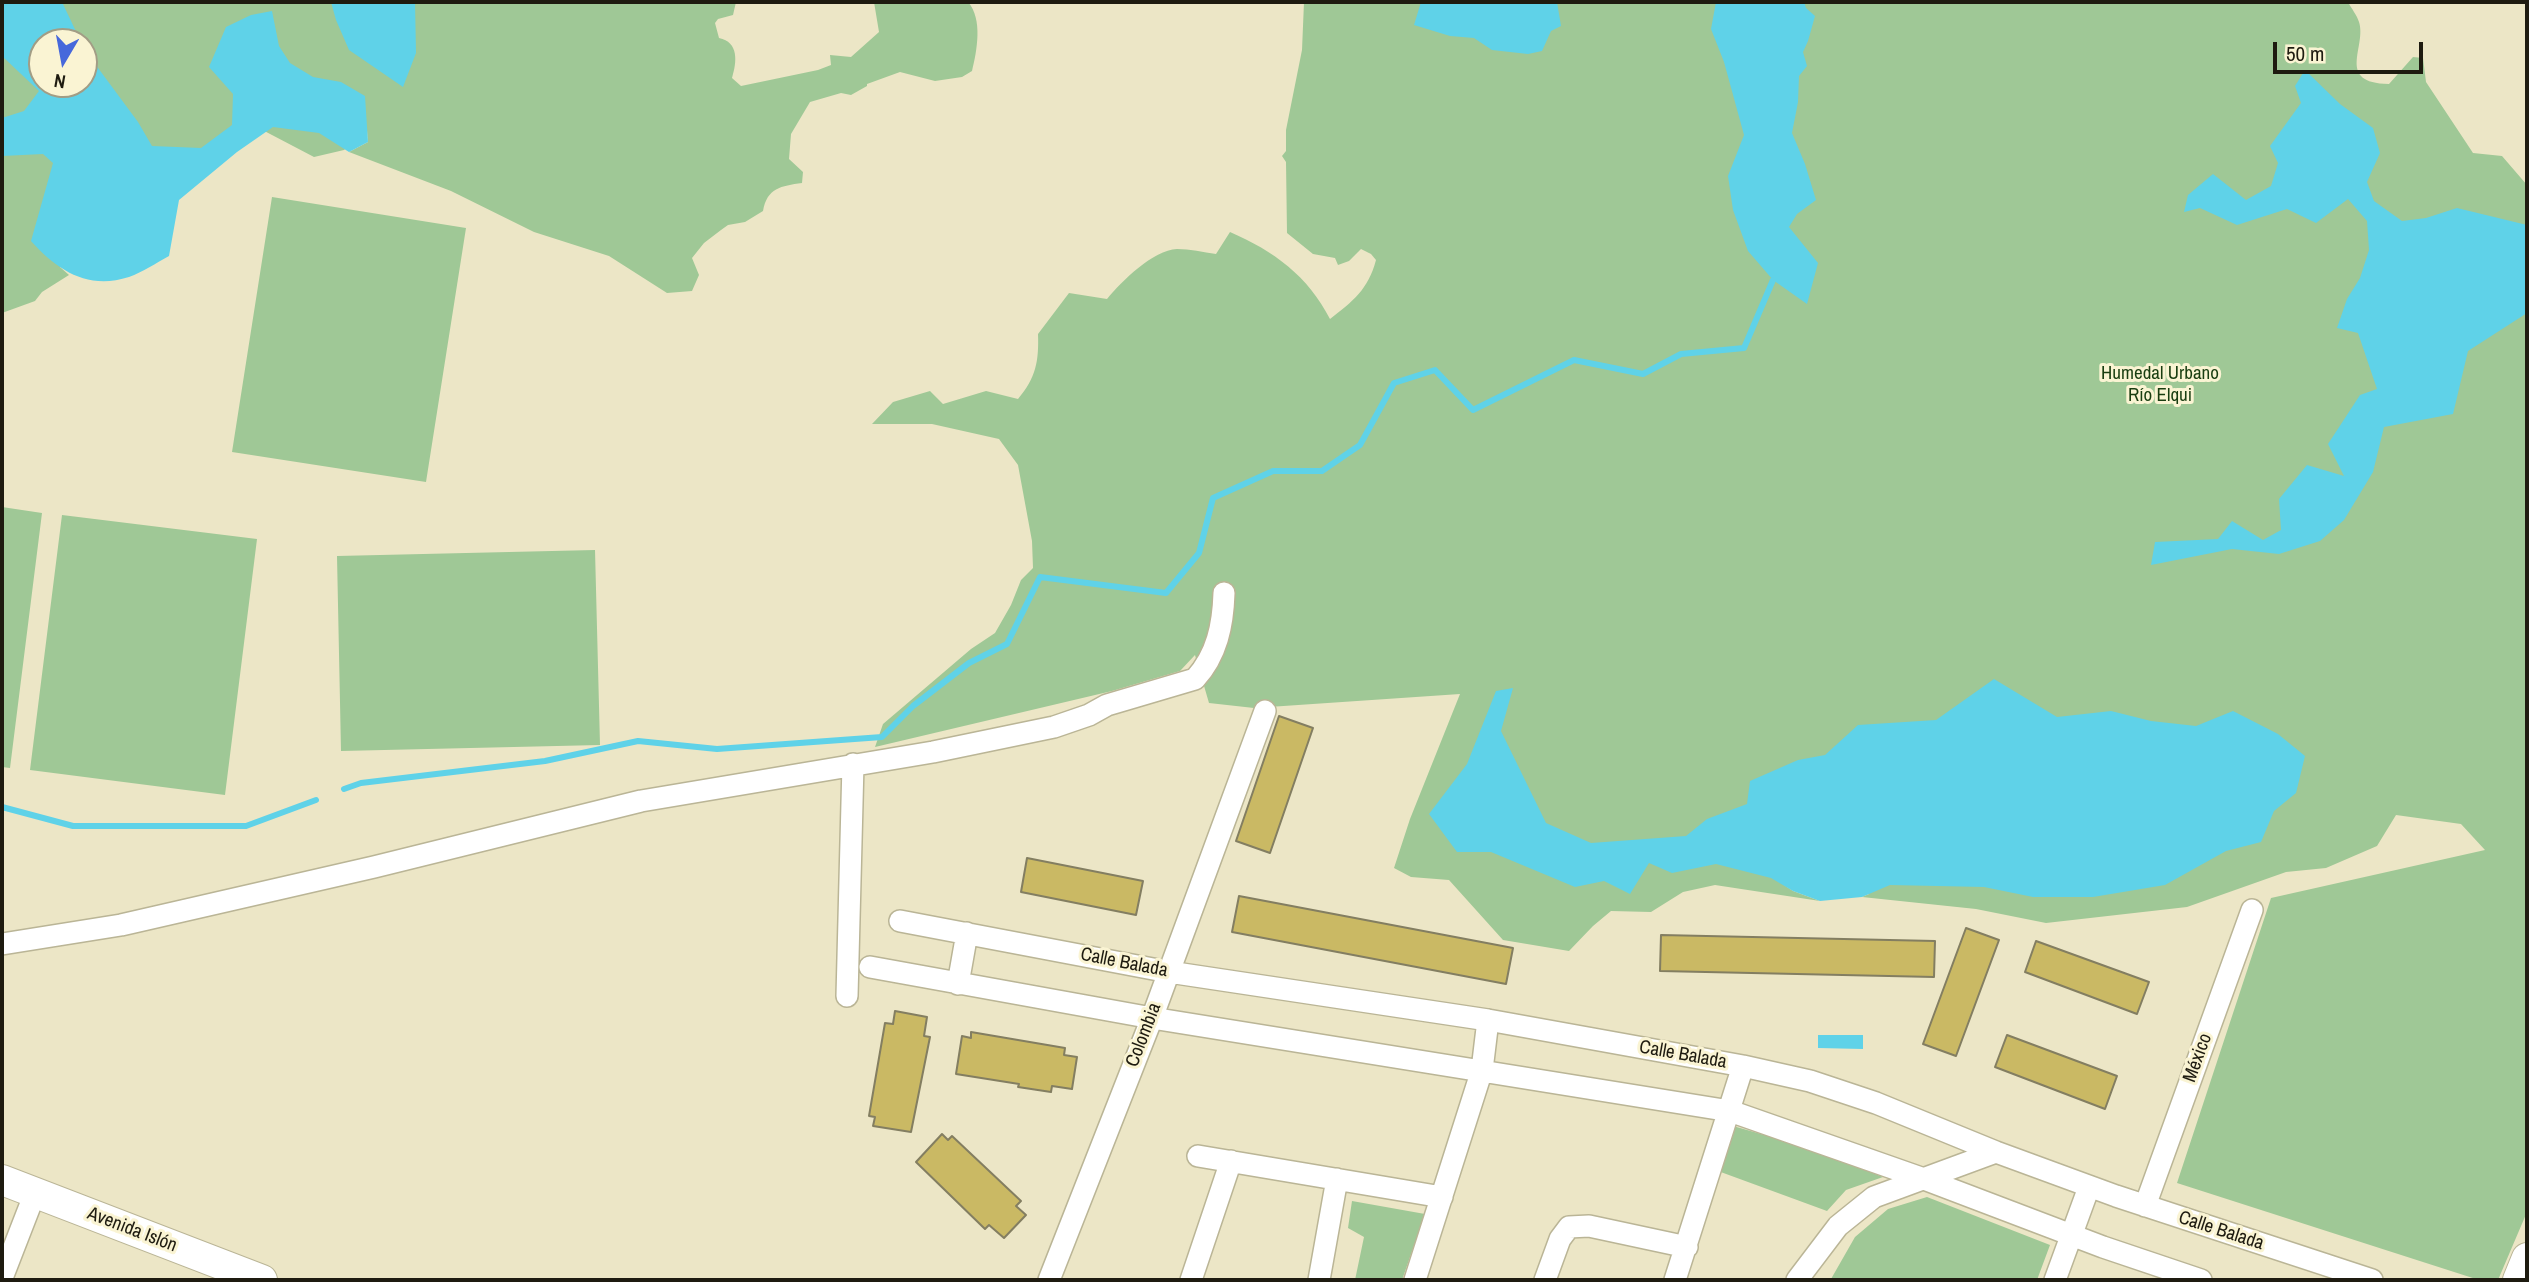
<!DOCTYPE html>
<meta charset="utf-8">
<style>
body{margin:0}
#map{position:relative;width:2529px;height:1282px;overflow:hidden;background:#ece6c6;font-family:"Archivo Narrow",sans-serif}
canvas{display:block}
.frame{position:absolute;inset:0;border:4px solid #1e1b10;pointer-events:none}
.north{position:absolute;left:28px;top:28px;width:70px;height:70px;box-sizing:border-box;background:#faf4d3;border:2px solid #a29d85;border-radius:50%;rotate:190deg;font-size:19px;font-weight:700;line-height:28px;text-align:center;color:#1e1b10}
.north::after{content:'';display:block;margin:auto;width:24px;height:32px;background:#4668db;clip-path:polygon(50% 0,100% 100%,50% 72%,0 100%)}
.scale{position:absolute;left:2273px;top:42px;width:150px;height:32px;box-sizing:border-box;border:4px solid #1e1b10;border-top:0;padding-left:9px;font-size:21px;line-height:24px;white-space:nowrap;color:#1e1b10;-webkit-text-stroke:5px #faf4d3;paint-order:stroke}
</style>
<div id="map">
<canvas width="2529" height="1282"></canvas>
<div class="frame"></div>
<div class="north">N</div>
<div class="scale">50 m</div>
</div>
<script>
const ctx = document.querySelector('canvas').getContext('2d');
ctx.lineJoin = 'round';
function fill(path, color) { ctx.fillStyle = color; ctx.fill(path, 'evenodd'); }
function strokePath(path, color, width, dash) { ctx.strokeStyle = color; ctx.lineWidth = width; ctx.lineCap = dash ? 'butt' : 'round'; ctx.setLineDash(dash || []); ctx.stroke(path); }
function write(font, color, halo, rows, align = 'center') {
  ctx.font = font + ' "Archivo Narrow",sans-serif'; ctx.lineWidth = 6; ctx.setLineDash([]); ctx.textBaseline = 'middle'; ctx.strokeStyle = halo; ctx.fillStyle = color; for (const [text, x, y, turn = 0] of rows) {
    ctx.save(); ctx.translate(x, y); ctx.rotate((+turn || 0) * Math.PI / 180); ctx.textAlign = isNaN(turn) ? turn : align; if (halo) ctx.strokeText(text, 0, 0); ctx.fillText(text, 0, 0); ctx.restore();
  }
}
fill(new Path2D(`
 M2,2H736L733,15L718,19L715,23L719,38C739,42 737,62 732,78L741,86L818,70L831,65L830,55L851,57L879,32L874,2H968C983,19 977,51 972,71L962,77L935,81L900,72L867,84V86L851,95L841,93L810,102L791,134L789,159L803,172L802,183C781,186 767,188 763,211L745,222L728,225L721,230L704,243L692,258L699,275L692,291L667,293L609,256L534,232L451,191L349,152L368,142L367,131L344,150L314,157L251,124L60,267L69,275L42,292L35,301L2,313ZM42,42H84V84H42Z
 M1304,2H2348C2351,8 2357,15 2359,22C2367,47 2335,83 2389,84L2413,57L2423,58L2426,82L2473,153L2502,156L2527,185V1212L2498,1280H2479L2177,1183L2271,898L2485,850L2461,824L2396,815L2377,846L2326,868L2286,872L2187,907L2046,923L1976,909L1862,897L1869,894L1784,885L1793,891L1820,901L1715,885L1683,892L1651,912L1611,911L1593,926L1569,951L1503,940L1449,880L1411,877L1394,868L1410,819L1460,694L1254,708L1209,703L1195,655L1180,671L1112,691L875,747L883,724L971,649L995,633L1011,605L1021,580L1033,568L1032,541L1018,465L999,439L932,424H872L893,402L930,391L943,404L986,391L1018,399C1036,378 1039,361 1038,334L1069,293L1107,299C1122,281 1153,250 1177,249C1190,249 1203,252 1216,254L1230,232C1274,251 1308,276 1330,319C1353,301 1368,290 1376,260L1371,254L1361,249L1349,261L1338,265L1335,258L1313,254L1287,233L1286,162L1282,156L1286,151V130L1302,50Z
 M272,197L466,228L426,482L232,452Z
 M2,507L42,513L10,768L2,767Z
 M62,515L257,539L225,795L30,770Z
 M595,550L600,745L341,751L337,556Z
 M1733,1126L1803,1146L1883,1177L1846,1190L1827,1211L1718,1171Z
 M1927,1197L2050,1245L2037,1280L1831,1279L1855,1237L1888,1209Z
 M1352,1201L1425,1214L1402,1280H1355L1364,1237L1348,1228Z`), '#9fc896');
fill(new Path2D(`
 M2,2H62L81,42H42V84H84V49L138,122L152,146L201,148L232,125L233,94L209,67L226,27L251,15L272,11L279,46L290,63L313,77L341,82L365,96L368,142L349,152L319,133L273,127L237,152L179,200L169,256C156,263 143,272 129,277C88,290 58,271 31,241L53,163L43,154L2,156V118L24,111L39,91L2,56Z
 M331,2H415L416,53L403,87L349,50L336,20Z
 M1421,2H1557L1561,26L1551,31L1542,51L1528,54L1492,50L1474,38L1450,36L1414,25Z
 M1716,2H1804L1806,8L1815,16L1808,41L1803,52L1807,66L1799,76L1798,102L1792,133L1805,164L1816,200L1797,214L1789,227L1818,263L1807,304L1773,280L1748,251L1733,210L1728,176L1744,135L1724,62L1711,29Z
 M2305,70L2340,104L2373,128L2380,153L2367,182L2374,201L2402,221L2426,218L2457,208L2527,225V313L2468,351L2453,414L2384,427L2373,472L2344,520L2320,541L2279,554L2232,549L2151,565L2155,542L2218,539L2232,521L2263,540L2281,530L2279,499L2307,465L2344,476L2328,444L2360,395L2377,389L2358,333L2337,328L2347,299L2360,278L2369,250L2367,221L2348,199L2316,223L2287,209L2237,225L2200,208L2184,212L2188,195L2213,174L2246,200L2271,186L2278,163L2270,146L2301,103L2295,86Z
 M1994,679L2057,717L2111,711L2151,721L2196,726L2233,711L2278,734L2305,756L2296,793L2274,811L2261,842L2226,851L2165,885L2093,897H2033L1984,887L1890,885L1862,897L1820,901L1793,891L1771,878L1716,864L1672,873L1649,863L1630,894L1604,881L1575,887L1491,852H1457L1429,814L1467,764L1496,691L1513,688L1501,731L1546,823L1591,843L1686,836L1707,819L1747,804L1750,781L1798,760L1825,755L1858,725L1936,720Z
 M1818,1035H1863V1049L1818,1048Z`), '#5fd2e8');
strokePath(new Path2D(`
 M344,789L361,783L545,761L638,741L717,749L882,737L913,706L969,663L1007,644L1040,577L1166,593L1199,553L1213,498L1273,471H1322L1360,445L1394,383L1435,370L1473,410L1574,360L1643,374L1681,354L1744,348L1773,280
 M2,807L73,826H246L316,800`), '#5fd2e8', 6);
const building = new Path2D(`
 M1279,716L1313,728L1270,853L1236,841Z
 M1027,858L1143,881L1136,915L1021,892Z
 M1239,896L1513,948L1506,984L1232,932Z
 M1966,928L1999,940L1956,1056L1923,1044Z
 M1661,935L1935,941L1934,977L1660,971Z
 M2036,941L2149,982L2137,1014L2025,972Z
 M895,1011L927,1017L924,1036L930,1037L911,1132L873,1126L875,1117L869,1116L885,1023L893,1024Z
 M971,1032L1065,1048L1064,1055L1077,1057L1072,1089L1052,1086L1051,1092L1018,1087L1019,1084L956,1074L962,1036L971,1038Z
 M2007,1035L2117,1076L2105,1109L1995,1067Z
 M942,1134L948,1140L952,1136L1021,1201L1016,1206L1026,1215L1004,1238L989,1225L985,1229L916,1162Z`);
fill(building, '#cab964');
strokePath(building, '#837e61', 2);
const street = new Path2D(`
 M900,921L1169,972L1488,1020L1743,1066L1810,1081L1876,1103L1996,1152L2116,1196L2372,1280
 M2,944L121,925L374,867L641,801L933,752L1054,727L1089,715L1107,705L1195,679C1217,655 1223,625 1224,593
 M870,967L1152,1018L1730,1111L1924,1179L2103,1247L2201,1280
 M958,984L967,933
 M847,996L853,764
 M1198,1156L1442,1197
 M2145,1206L2252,910
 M2,1278L35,1193
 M1049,1280L1152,1018L1265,711
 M1191,1280L1231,1161
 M1319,1280L1337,1179
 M1415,1280L1482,1070L1488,1020
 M1545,1280L1560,1239L1569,1227L1589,1226L1687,1247
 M1675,1280L1743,1066
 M1797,1280L1838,1226L1874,1197L1996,1152
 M2055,1280L2089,1187`);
const secondary = new Path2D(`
 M2,1180L262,1280
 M2518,1280L2527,1258`);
strokePath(street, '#bab596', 24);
strokePath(secondary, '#bab596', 32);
strokePath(street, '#fff', 21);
strokePath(secondary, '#fff', 30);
write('19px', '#193e11', '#faf4d3', [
 ["Humedal Urbano",2160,374],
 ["Río Elqui",2160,396]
]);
write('19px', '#1e1b10', '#faf4d3', [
 ["Calle Balada",1124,963,11],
 ["Colombia",1144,1035,-69],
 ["Calle Balada",1683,1055,10],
 ["México",2198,1058,-70],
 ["Avenida Islón",132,1230,21],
 ["Calle Balada",2221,1231,18]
]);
</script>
